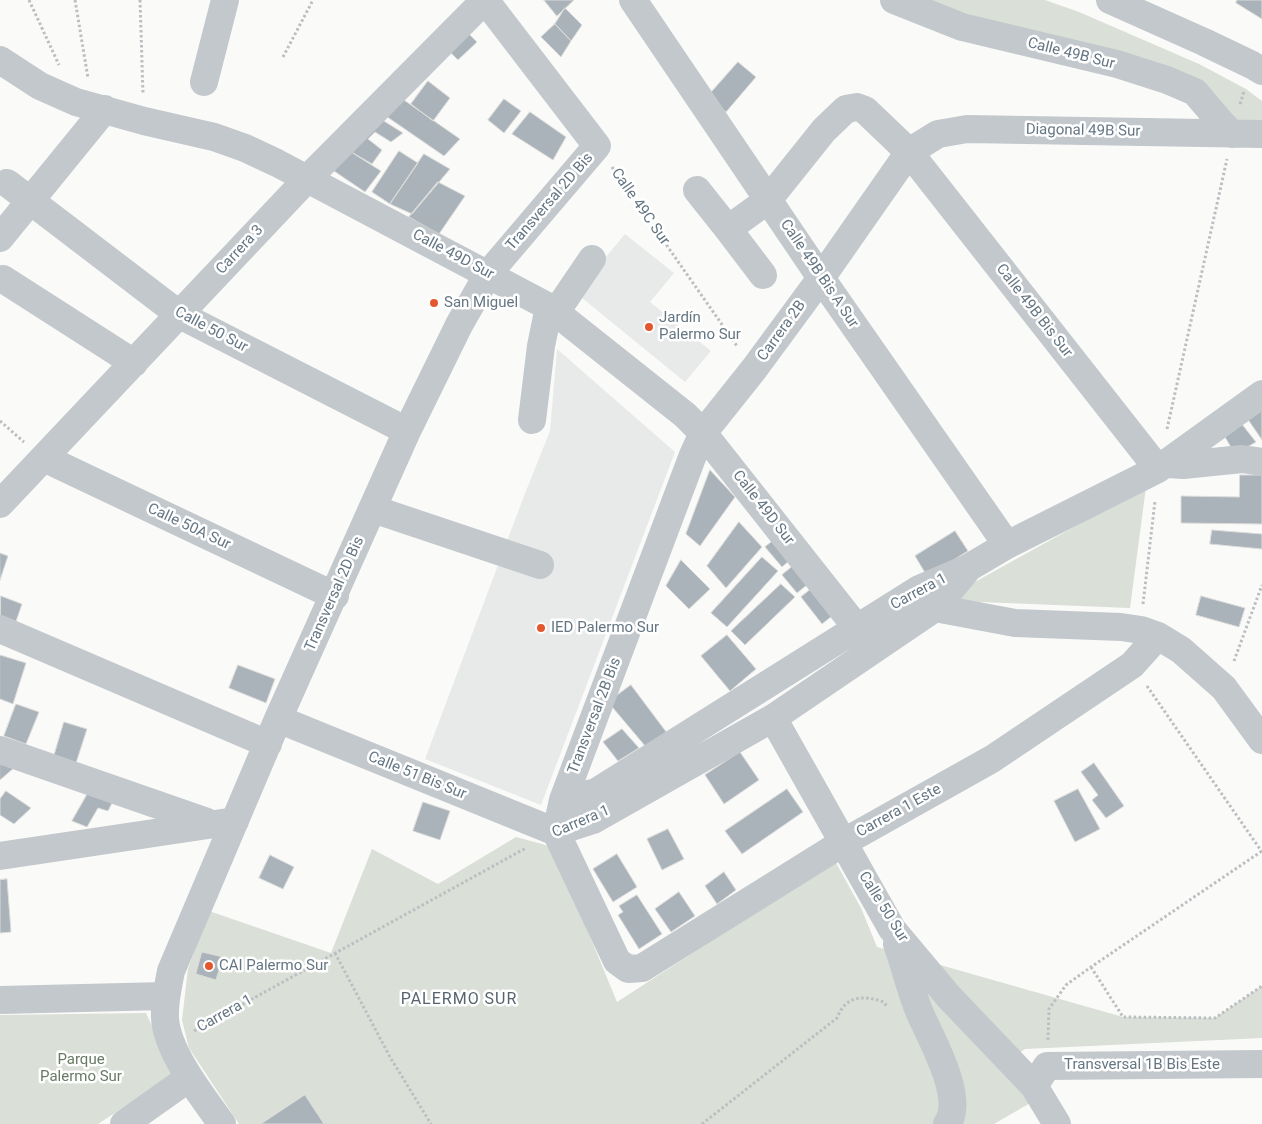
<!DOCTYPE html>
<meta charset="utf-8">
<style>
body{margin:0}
canvas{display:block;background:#fafaf8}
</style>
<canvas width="1262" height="1124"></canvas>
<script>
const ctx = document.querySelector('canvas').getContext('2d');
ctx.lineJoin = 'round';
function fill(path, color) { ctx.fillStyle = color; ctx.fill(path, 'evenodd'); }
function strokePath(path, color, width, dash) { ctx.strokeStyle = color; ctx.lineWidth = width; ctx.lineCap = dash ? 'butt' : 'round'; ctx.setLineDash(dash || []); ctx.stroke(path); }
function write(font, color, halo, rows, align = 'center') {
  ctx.font = font + ' Roboto,sans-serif'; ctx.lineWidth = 5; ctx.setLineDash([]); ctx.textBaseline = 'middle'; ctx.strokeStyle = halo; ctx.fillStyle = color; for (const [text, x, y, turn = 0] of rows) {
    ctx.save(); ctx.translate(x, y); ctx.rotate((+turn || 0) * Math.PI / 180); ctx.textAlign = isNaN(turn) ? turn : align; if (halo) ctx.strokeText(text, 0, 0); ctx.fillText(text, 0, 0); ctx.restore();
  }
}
fill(new Path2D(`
 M625,234L674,273L650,302L711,351L685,382L576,293Z
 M557,349L675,452L541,805L425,759L524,496L550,431Z`), '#e8e9e9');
fill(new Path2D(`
 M926,0H1045L1079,12L1199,64L1246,89L1262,101V121L1233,128L1229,113Z
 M1146,487L1130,608L956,601L973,583Z
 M516,837L553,847L617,1002L835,861L861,908L877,947L1123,1017L1215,1018L1262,986V1038L1025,1049L1002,1065L1032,1102L994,1124H239L189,1048L182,1020L188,969L209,911L331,953L372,849L438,884Z
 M146,1013L174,1074L98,1124H0V1015Z`), '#dadfd7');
const building = new Path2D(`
 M544,0H574L557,16Z
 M1237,0H1262V19L1236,3Z
 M565,8L582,25L571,41L555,24Z
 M555,24L571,41L561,57L541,37Z
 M466,31L477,42L458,60L447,49Z
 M738,62L756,77L726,112L708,96Z
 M428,81L450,98L433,121L411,104Z
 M401,98L460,139L444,156L383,114Z
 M504,99L521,111L504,133L488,120Z
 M530,112L566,137L553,160L512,134Z
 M376,116L403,133L391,142L375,132L368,139L382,150L372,164L348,150Z
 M348,150L381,171L365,192L331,169Z
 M399,151L418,163L390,204L372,192Z
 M424,154L450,169L412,214L390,204Z
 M438,182L465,196L439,234L409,217Z
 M1262,408V440L1247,418Z
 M1241,423L1256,442L1235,454L1225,437Z
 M710,470L735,497L700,546L686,534Z
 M1240,475H1262V524L1181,523V496L1239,497Z
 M739,522L762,547L726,588L707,566Z
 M1212,530L1262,534V549L1210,544Z
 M955,531L968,551L927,576L915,556Z
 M774,540L790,560L782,567L765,547Z
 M0,553L8,556L0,580Z
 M762,557L778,571L727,627L711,613Z
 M681,560L710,589L689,609L666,586Z
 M794,565L808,584L797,593L782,575Z
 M781,584L795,597L745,645L731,631Z
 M811,589L832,616L822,624L801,597Z
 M1,596L22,604L13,630L0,626Z
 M1201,596L1245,608L1239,627L1196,615Z
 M727,635L756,669L730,691L701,656Z
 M0,655L26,663L13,704L0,699Z
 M238,665L275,679L266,703L229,688Z
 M631,685L667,733L646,747L608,702Z
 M16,704L39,712L26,744L4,736Z
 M64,722L87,729L76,763L54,756Z
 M622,729L639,748L618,761L603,742Z
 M740,752L759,780L724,804L705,775Z
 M0,762L15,767L0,780Z
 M1094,763L1124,806L1106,818L1092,800L1098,795L1081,772Z
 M787,789L803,812L742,854L725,831Z
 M1078,789L1100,829L1075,842L1054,801Z
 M6,791L31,808L14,824L0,815V799Z
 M88,793L113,801L108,811L98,808L87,827L72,821Z
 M423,802L450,811L440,840L413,831Z
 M668,829L684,859L662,870L647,839Z
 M617,854L637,887L613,902L593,869Z
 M270,855L294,867L283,889L259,878Z
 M724,872L736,890L717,904L705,886Z
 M7,879L11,932L0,933V880Z
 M679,892L695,916L671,932L655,909Z
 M637,895L662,934L639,949L618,915L623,912L619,906Z
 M202,952L223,957L216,980L196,974Z
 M305,1095L324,1124H261Z`);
fill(building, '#aab3b9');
strokePath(building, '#dcdcda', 1);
strokePath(new Path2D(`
 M29,0L59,65
 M75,0L88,78
 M140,0L143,94
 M283,57L313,0
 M1240,104L1244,91
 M612,167L737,346
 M0,421L24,442
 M1167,429L1227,159
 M1143,604L1155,501
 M1234,661L1262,585
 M1147,686L1262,852
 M335,953L390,1057L431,1124
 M1091,967L1123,1017L1215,1018L1262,986
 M194,1031L526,848
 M1048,1040L1049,1009L1066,985L1091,967L1262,851
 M702,1124L837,1018C846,995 863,995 884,1002L887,1007`), '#bbbfc2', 3, [2.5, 2.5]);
strokePath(new Path2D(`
 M633,0L821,278L1007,545
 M894,0L962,27L1117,64L1167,80L1195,92L1223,125L1232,134
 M1110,0L1204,42L1252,65L1262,71
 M0,60L40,86L76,102L144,121L214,137L245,148L277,163L549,307L685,415L703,433L857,628
 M204,82L225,0
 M7,183L180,315L407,431
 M697,190L728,229L768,200L824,130L846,109L857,107L865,110L909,152L1158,469
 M728,229L763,275
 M0,238L105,109
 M3,279L134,363
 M556,312L592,259
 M532,420L541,346L549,307
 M44,458L335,596
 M1167,464L1183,465L1242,459L1262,462
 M0,504L307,179L485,0
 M373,509L540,565
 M924,595L935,608L1015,623L1121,627L1141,630L1158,636L1181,650L1224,688L1262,740
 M0,629L268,744
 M773,718L892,929L949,997L1034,1086L1057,1124
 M278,719L556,832
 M0,750L207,822
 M563,800L596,792L919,589L968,568L1007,545L1158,469L1262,394
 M556,832L563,800L693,455L703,433L754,369L821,278L909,152L938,134L967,129L1262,134
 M556,832L617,961L628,969L642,968L844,842L992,759L1132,665L1158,636
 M556,832L593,820L773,718L935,608L966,571
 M0,856L235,821
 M897,944C905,966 910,989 919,1011C930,1037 966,1098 947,1124
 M0,1000L165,996
 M1034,1086L1047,1066L1262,1064
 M124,1124L189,1078
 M222,1124C202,1096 167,1052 165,1018C164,1002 168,987 171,971L278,719L407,431L459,325L488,274L597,146L485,0`), '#c3c8cc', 28);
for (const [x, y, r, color] of [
 [434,303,5,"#e4572e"],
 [649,327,5,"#e4572e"],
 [541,628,5,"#e4572e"],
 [209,966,5,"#e4572e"]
]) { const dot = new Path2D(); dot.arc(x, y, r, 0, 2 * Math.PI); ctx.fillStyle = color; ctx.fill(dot); strokePath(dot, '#fff', 2); }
write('15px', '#657683', '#fff', [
 ["Calle 49B Sur",1071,54,14],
 ["Diagonal 49B Sur",1083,131,1],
 ["Transversal 2D Bis",550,202,-49],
 ["Calle 49C Sur",640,207,55],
 ["Carrera 3",240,250,-47],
 ["Calle 49D Sur",453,255,28],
 ["Calle 49B Bis A Sur",819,274,56],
 ["Calle 49B Bis Sur",1034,311,52],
 ["Calle 50 Sur",211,330,28],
 ["Carrera 2B",782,331,-54],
 ["Calle 49D Sur",763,508,52],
 ["Calle 50A Sur",189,527,25],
 ["Carrera 1",919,592,-28],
 ["Transversal 2D Bis",335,594,-66],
 ["Transversal 2B Bis",595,716,-69],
 ["Calle 51 Bis Sur",417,776,22],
 ["Carrera 1 Este",899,811,-29],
 ["Carrera 1",581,822,-23],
 ["Calle 50 Sur",883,907,58],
 ["Carrera 1",225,1014,-29],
 ["Transversal 1B Bis Este",1142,1065]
]);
write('15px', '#657683', '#fff', [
 ["San Miguel",444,303],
 ["Jardín",659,318],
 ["Palermo Sur",659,335],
 ["IED Palermo Sur",551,628],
 ["CAI Palermo Sur",219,966]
], 'left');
write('15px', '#687a64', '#fff', [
 ["Parque",81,1060],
 ["Palermo Sur",81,1077]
]);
ctx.letterSpacing = '1px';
write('16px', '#57646e', '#fff', [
 ["PALERMO SUR",459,1000]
]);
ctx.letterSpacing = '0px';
</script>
